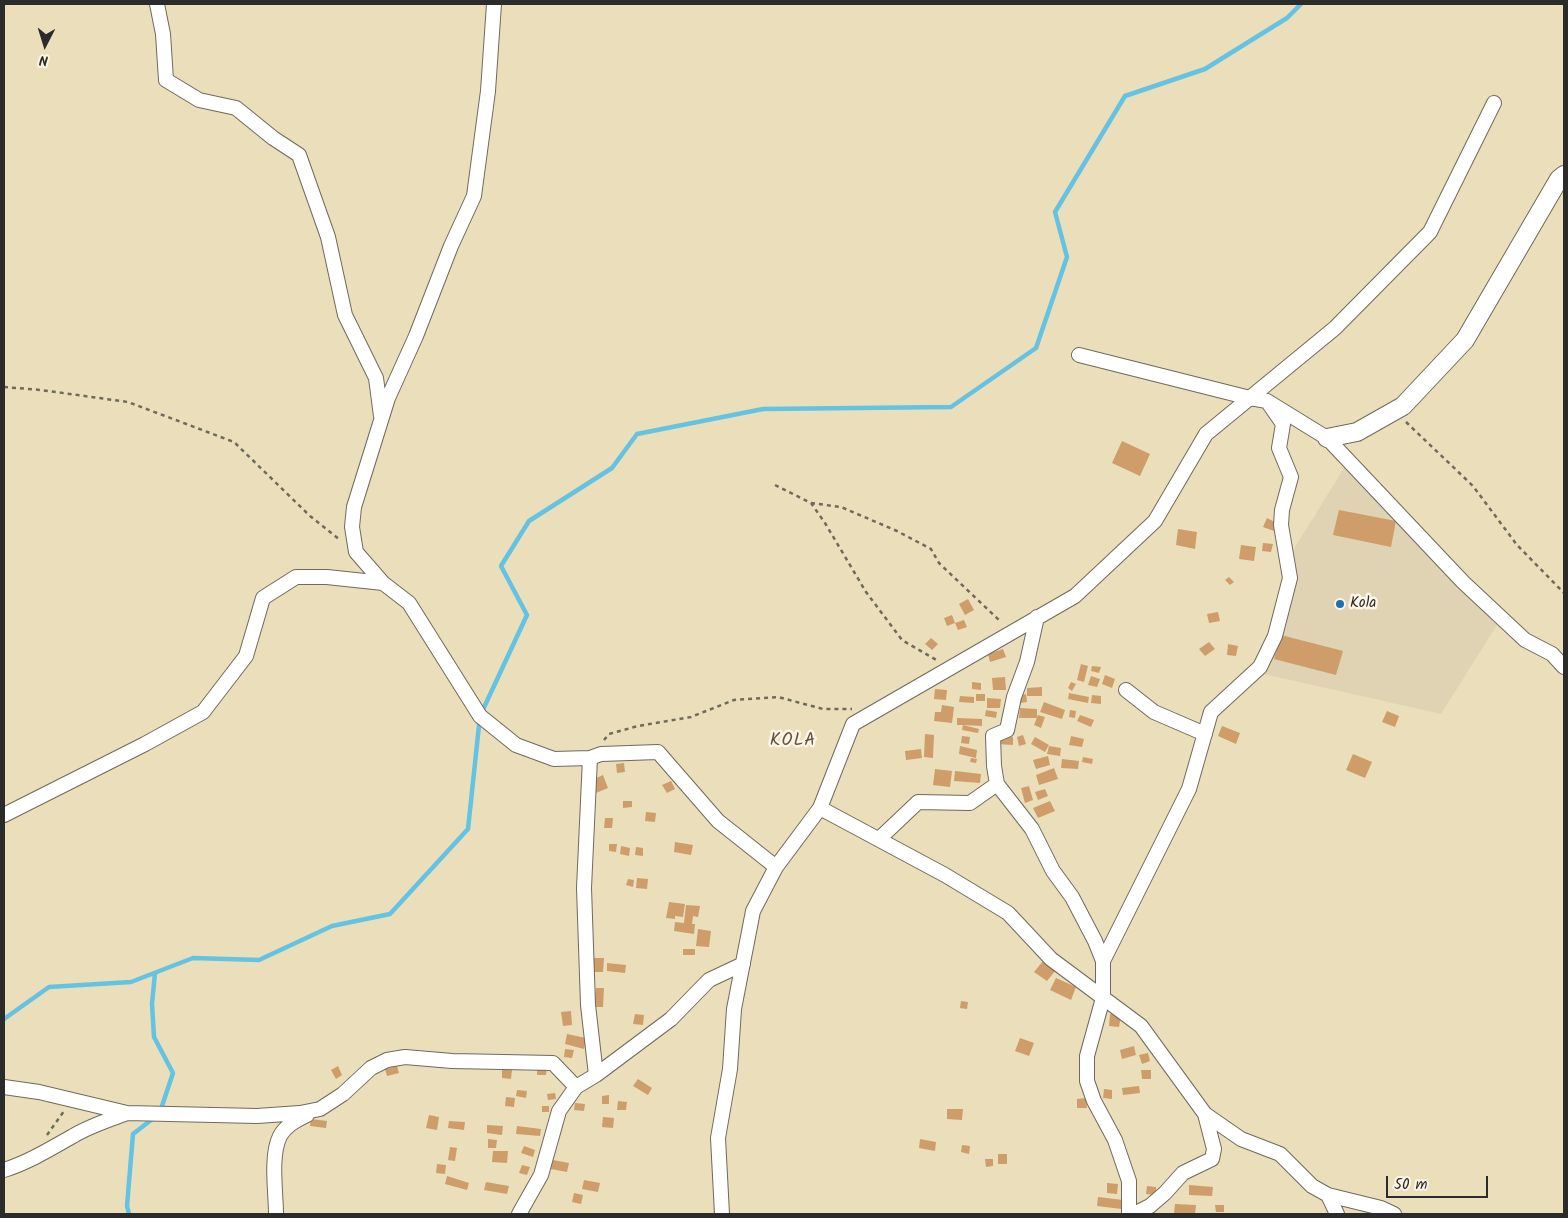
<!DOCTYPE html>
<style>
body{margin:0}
#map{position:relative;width:1568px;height:1218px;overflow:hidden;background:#eadfba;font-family:Kalam,sans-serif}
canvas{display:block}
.frame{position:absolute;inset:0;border:5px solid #2b2b2b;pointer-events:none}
.north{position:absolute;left:20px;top:20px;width:50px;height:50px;-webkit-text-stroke:4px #fcf5e5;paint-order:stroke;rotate:185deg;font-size:14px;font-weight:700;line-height:20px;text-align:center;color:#2b2b2b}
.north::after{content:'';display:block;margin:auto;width:18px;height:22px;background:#2b2b2b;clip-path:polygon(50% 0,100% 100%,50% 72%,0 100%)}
.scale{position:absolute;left:1386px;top:1176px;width:102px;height:22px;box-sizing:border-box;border:2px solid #2b2b2b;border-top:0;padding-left:6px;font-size:15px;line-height:18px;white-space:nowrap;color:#2b2b2b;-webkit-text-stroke:4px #fcf5e5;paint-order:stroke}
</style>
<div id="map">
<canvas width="1568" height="1218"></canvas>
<div class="frame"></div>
<div class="north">N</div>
<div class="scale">50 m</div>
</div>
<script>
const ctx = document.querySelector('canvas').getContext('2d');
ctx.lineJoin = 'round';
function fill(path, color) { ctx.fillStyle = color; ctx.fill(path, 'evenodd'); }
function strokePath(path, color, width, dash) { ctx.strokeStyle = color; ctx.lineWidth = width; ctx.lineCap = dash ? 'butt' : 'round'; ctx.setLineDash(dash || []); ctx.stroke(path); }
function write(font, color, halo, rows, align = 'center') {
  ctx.font = font + ' Kalam,sans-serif'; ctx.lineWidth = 5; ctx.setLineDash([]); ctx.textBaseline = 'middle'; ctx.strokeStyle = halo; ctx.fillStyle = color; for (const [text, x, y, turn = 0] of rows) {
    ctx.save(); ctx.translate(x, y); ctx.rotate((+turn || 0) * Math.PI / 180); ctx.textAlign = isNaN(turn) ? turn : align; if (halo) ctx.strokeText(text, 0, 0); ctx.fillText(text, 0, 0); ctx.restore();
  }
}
fill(new Path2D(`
 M1346,465L1497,625L1441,714L1264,674L1295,547Z`), '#dfd3b4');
strokePath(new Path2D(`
 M155,973L152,1004L154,1037L173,1073L160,1112
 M4,1019L49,987L131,982L193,958L259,960L332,926L390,914L468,829L480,716L527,615L501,566L529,521L612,468L637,434L763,409L951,407L1036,348L1067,257L1055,212L1125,96L1205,69L1287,18L1301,4
 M129,1214L127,1206L133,1134L155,1117`), '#64c2e2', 4.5);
fill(new Path2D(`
 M1122,441L1150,454L1140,476L1112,463Z
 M1339,510L1396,521L1391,547L1333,535Z
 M1267,518L1277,523L1274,531L1263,527Z
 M1178,529L1197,532L1195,549L1176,545Z
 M1263,543L1273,544L1271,552L1262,551Z
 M1241,545L1256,547L1254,561L1239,559Z
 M1229,577L1234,582L1230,585L1225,580Z
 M968,599L974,610L965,615L959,604Z
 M1218,612L1220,621L1209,623L1207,614Z
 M952,615L955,623L947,626L944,618Z
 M964,620L967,627L958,630L955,623Z
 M1281,635L1343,651L1336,675L1274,659Z
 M931,638L938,644L932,650L925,644Z
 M1209,642L1215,649L1205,656L1199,649Z
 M1228,644L1238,646L1236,656L1227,655Z
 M1003,649L1006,657L990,662L988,654Z
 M1081,664L1088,666L1084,682L1077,680Z
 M1092,666L1101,667L1099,673L1091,671Z
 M1105,675L1115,679L1112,688L1102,684Z
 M1091,676L1100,679L1097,687L1088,685Z
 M1005,677L1006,690H993L992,678Z
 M972,682L981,683V690L972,689Z
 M1071,682L1076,684L1072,691L1068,688Z
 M1042,687V696H1027V688Z
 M935,689L947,690L946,700L934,699Z
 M1069,693L1089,697L1088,703L1068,699Z
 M976,694H985V701H976Z
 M1026,694L1027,702L1020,703L1018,696Z
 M1092,695L1101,696V704L1091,703Z
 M960,696L974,697V703L959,702Z
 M987,698L1001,699L1000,708H987Z
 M1044,702L1065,710L1062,719L1040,712Z
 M942,705L954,707L952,723L934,721L935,712H941Z
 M1020,708L1037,709V718H1019Z
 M986,710L997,712L996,718L985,716Z
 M1070,710L1076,711L1075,718L1069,717Z
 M1387,711L1399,716L1395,727L1382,722Z
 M1038,715L1045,717L1041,728L1034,725Z
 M1080,715L1094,720L1091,727L1077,721Z
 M957,718L982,719V726L963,725L979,729L978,733L962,730L963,725H957Z
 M1222,726L1240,733L1236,744L1218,736Z
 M925,734L934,735L933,758L924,757Z
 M1023,735L1026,744L1019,746L1017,737Z
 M962,736L970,737L969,744L961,743Z
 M997,736L1013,737V745L997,744Z
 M1071,736L1084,739L1082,747L1069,745Z
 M1035,737L1049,745L1045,752L1031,744Z
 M960,746L977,750L976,758L959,754Z
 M1049,746L1061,748L1060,756L1047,754Z
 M921,749L922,758L906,760L905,751Z
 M1353,754L1372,762L1365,778L1346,770Z
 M1048,756L1050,765L1036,769L1033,760Z
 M1083,757L1093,759L1092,764L1082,762Z
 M971,758L977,759L976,763L970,762Z
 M1062,759L1079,761L1078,769L1061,768Z
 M624,763L625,772L617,773L616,764Z
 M1054,768L1058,779L1039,785L1036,775Z
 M935,769L952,771L950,787L933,785Z
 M955,771L981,774L980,783L954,781Z
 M603,775L608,788L596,793L590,781Z
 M671,781L675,789L667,793L662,785Z
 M1029,786L1033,800L1025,803L1021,788Z
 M1045,789L1048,796L1038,800L1035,792Z
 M623,801H632V807L623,808Z
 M1050,801L1055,811L1038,818L1033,808Z
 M646,812L656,813L655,822L645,821Z
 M605,818H613L612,828H604Z
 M675,842L693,845L691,855L674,852Z
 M609,844H617L616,852L609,851Z
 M621,846L630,848L629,856L620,854Z
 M636,847L643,848V856L635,855Z
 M637,878L648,879L647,889L636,888Z
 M628,879L634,880L633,887L626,885Z
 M669,902L685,904L683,917L675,916V919L666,918Z
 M686,905L700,906L698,917L693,916L692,924H695L694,934L674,931L675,922L684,923Z
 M698,929L711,931L709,947L696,946Z
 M683,949H695V955H683Z
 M593,958H604L603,972H593Z
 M1043,961L1056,970L1047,981L1034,972Z
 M607,963L626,965L625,973L607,971Z
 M1056,978L1076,987L1071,1000L1050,990Z
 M596,988H604L603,1007H594Z
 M961,1001L968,1002L967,1009L960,1008Z
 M571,1011L572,1025L563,1026L561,1012Z
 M635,1014L644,1015L643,1025L633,1024Z
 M1110,1014L1121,1015L1119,1027L1109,1026Z
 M567,1034L586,1038L584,1049L565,1044Z
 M1020,1038L1034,1043L1029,1056L1015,1051Z
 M1134,1046L1136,1055L1122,1059L1120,1050Z
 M565,1049L574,1050L572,1058L564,1057Z
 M1148,1053L1150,1061L1142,1064L1139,1055Z
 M338,1066L342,1075L336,1079L331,1070Z
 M397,1066L399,1073L387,1076L385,1069Z
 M537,1066L547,1067L546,1075H537Z
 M502,1069L512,1070L511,1079L502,1078Z
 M1141,1070H1151V1079H1142Z
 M638,1079L652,1088L648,1095L633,1086Z
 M1139,1086L1140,1093L1123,1095L1122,1088Z
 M1104,1089L1112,1090V1099L1103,1098Z
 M517,1090L527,1091L526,1098L516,1096Z
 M555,1093L556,1099L548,1100L547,1094Z
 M609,1095V1104H602V1096Z
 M506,1097L515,1098L514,1107L505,1106Z
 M1086,1098L1087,1108H1077V1099Z
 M618,1101L627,1102L626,1110H617Z
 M575,1103L585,1104L584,1111L574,1110Z
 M542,1106H549V1112H542Z
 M947,1109H963L962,1120L947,1119Z
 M429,1115L439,1117L437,1130L426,1128Z
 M603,1117L614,1118L613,1128L602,1127Z
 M311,1119L327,1121L326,1128L310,1126Z
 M449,1121L465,1122L464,1130L448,1128Z
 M487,1125L503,1126L502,1135L487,1133Z
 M517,1126L541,1129L540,1136L516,1134Z
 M488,1139L497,1140L496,1148H488Z
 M920,1139L936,1142L935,1151L919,1148Z
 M962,1145L970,1146L969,1154L961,1152Z
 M524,1146L535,1150L533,1157L521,1153Z
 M450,1147L457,1148L455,1161L448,1160Z
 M493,1151H508L507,1163L492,1162Z
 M998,1154H1007V1164H998Z
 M985,1159H993V1166L986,1167Z
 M553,1160L569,1163L567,1172L551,1169Z
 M437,1164L446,1165L445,1174L436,1173Z
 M522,1165L530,1167L527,1175L519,1173Z
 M447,1176L469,1183L467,1190L445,1184Z
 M584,1180L600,1183L598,1192L582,1189Z
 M486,1182L509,1186L507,1194L484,1190Z
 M1107,1183L1118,1184L1117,1194L1107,1193Z
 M1189,1185L1213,1187L1212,1196L1189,1195Z
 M1147,1186L1156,1187V1195L1146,1194Z
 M574,1193L583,1195L581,1204L572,1202Z
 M1098,1197L1123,1200L1122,1209L1097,1206Z
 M1175,1204L1196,1205L1195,1214L1174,1213Z
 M1215,1205H1224V1212H1216Z`), '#ce9d6a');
const minor = new Path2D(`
 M157,4L163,34L166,80L199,100L236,108L273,138L299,155L328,237L345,315L376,378L381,416
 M1079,355L1250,398L1267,401L1327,438L1463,582L1525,640L1552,654L1564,667
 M383,583L356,552L352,527L354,507L388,398L416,336L451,246L474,196L488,91L494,4
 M1126,690L1154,712L1205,734
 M590,758L584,888L588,1005L596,1075
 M997,784L1032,829L1053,871L1072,897L1095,941L1103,961V998L1087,1056V1081L1094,1101L1115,1140L1129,1181V1214
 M820,808L945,875L1008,913L1051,959L1141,1026L1205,1114L1241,1139L1280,1154L1312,1186L1328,1195L1381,1208L1394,1214
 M4,815L145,744L203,712L246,656L263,598L296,577H327L383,583L409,603L480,716L516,745L554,759L590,758L601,754L658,752L718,821L776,867
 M879,839L918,802L970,803L997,784L994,766L993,736L1007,730L1014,697L1027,662L1037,617
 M1103,961L1189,789L1211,712L1260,667L1275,636L1290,578L1281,525L1282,510L1291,477L1279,448L1283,424L1267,401
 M4,1087L39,1092L127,1113L257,1116L300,1113L320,1109L343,1094L371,1068L387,1060L405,1057L452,1061L553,1063L576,1087
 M4,1170C29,1162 50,1149 73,1136C89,1126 109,1120 127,1113
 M1328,1195L1337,1214
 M276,1214C276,1192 270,1156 280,1136C286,1125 297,1120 307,1115
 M519,1214L541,1175L559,1111L576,1087L596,1075L671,1019L709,980L743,964
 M722,1214L718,1138L730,1069L734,1009L753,911L776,867L820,808L853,724L1075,596L1155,521L1206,434L1335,328L1430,232L1494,103
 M1134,1214L1150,1206L1165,1193L1183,1173L1212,1159L1214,1149L1205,1114`);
const tertiary = new Path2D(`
 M1327,438L1357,432L1403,406L1465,340L1559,179L1564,175`);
strokePath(minor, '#6e6a5d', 16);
strokePath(tertiary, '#6e6a5d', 20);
strokePath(new Path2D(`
 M4,387L41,390L128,402L234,442L310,516L340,540
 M1406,422L1473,486L1517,545L1564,593
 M775,485L811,503L825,523L866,592L902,640L938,661
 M811,503L841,507L897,531L931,549L939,563L1001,622
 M604,740L609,734L638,726L691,717L734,700L778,697L823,709H852
 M47,1135L64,1111`), '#6e6a5d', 2.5, [4, 4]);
strokePath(minor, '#fff', 14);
strokePath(tertiary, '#fff', 18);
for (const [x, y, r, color] of [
 [1340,604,5,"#1f6fb2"]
]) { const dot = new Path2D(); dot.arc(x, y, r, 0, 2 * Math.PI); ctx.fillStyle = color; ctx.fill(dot); strokePath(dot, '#fcf5e5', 2); }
write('15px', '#2b2b2b', '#fcf5e5', [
 ["Kola",1350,604]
], 'left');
ctx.letterSpacing = '1px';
write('18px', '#645341', '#fcf5e5', [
 ["KOLA",793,742]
]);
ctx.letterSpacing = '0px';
</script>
